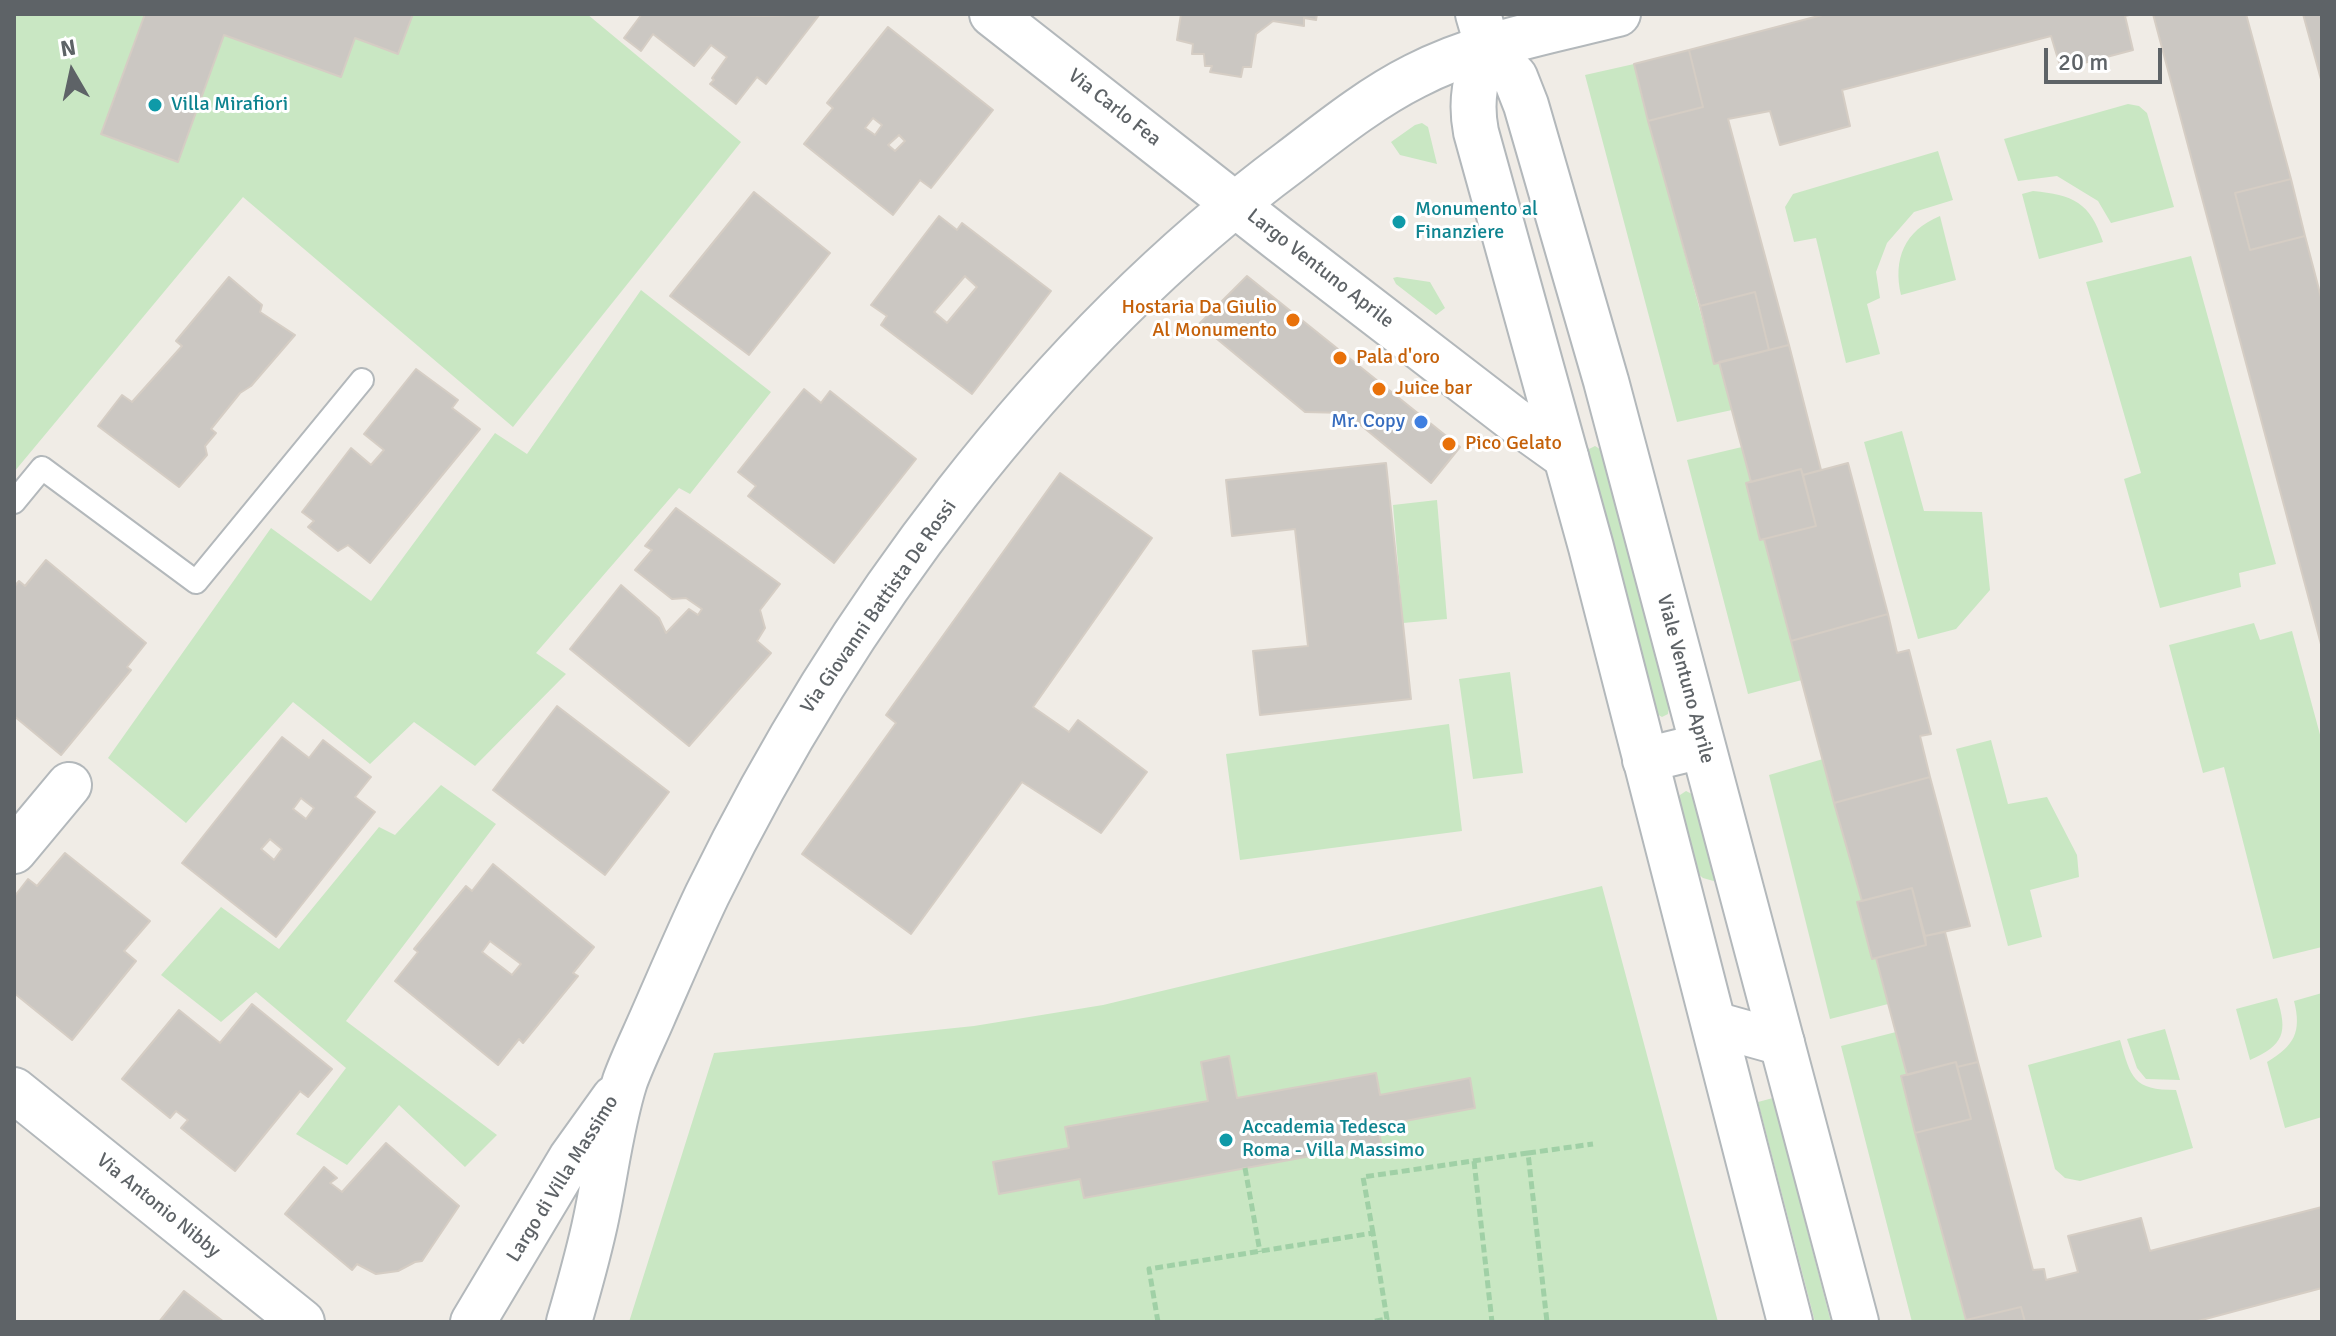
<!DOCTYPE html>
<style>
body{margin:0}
#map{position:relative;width:2336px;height:1336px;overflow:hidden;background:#f0ece6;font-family:Signika,sans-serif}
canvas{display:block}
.frame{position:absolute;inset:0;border:16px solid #5e6367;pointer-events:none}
.north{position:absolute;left:32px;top:32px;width:80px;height:80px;-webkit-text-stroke:6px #fff;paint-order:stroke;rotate:351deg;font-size:22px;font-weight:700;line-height:32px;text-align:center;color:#5e6367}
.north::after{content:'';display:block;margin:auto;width:28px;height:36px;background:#5e6367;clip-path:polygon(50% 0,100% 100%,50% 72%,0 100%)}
.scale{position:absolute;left:2044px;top:48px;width:118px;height:36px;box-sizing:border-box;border:4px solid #5e6367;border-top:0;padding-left:10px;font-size:24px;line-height:28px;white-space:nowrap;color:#5e6367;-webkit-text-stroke:6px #fff;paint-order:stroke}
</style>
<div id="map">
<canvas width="2336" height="1336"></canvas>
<div class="frame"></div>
<div class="north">N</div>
<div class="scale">20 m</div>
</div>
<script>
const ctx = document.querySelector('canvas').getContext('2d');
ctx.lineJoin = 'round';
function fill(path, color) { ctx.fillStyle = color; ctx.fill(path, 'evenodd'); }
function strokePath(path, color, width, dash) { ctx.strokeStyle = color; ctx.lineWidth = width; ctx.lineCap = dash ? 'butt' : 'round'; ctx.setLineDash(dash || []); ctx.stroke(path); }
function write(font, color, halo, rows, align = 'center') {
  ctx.font = font + ' Signika,sans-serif'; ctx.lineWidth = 6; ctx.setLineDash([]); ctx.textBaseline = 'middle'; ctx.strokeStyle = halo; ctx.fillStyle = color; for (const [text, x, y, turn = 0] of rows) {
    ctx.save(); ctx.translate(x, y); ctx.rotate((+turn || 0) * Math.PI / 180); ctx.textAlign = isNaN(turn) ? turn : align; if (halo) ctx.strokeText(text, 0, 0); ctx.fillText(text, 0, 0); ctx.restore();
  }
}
fill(new Path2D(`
 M14,14H587L741,142L513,427L243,197L14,472Z
 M1634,64L1714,363L1719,362L1732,410L1677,422L1585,75Z
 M2128,104L2139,106L2147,113L2174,207L2111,223L2098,201L2057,176L2018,181L2004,139Z
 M1422,123L1428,127L1437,164L1400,155L1391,142L1415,125Z
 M1938,151L1953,200L1914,212L1887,243L1876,272L1880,298L1867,304L1880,354L1846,363L1816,238L1794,242L1785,207L1793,194Z
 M2033,191C2073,195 2090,202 2103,242L2039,259L2022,194Z
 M1940,216L1956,280L1901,295C1893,259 1904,231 1940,216Z
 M2191,256L2276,564L2239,573L2241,587L2160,608L2124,479L2141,473L2086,282Z
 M1397,277L1430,282L1445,308L1436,315L1396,284L1393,278Z
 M641,290L771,392L690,494L679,488L536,653L566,674L475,766L414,722L370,764L293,702L186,823L108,758L271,528L371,601L495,433L527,454Z
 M1902,431L1924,511L1982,512L1990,590L1956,629L1918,639L1864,442Z
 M1595,446L1603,451L1669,706L1668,714L1662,717L1655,713L1588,455L1589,449Z
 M1742,447L1751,482L1747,483L1760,539H1764L1802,680L1748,694L1687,460Z
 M1437,500L1447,619L1403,623L1393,505Z
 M2254,623L2260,640L2292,631L2322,742V947L2273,959L2224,767L2203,773L2169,645Z
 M1510,672L1523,773L1473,779L1459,679Z
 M1449,724L1462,831L1240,860L1226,754Z
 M1991,740L2008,804L2047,797L2077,855L2079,877L2030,890L2042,937L2008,946L1956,749Z
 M1823,759L1862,901L1857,903L1872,958H1876L1888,1004L1830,1019L1769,775Z
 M441,785L496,824L346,1021L497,1135L465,1167L399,1105L347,1165L296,1134L346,1068L256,992L221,1022L161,975L221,907L279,949L379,827L395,835Z
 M1686,791L1692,794L1697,801L1717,882L1703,878L1696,872L1678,799L1680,795Z
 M1602,886L1718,1322H629L714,1053L974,1026L1103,1005Z
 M2322,993V1117L2285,1128L2267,1062C2294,1046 2302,1032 2294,1001Z
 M2277,998C2288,1033 2284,1045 2250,1060L2236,1009Z
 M2165,1029L2180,1080L2146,1079L2137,1068L2127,1039Z
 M1896,1032L1907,1075L1901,1076L1966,1322H1912L1841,1046Z
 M2120,1040C2131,1078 2133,1090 2176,1090L2193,1148L2080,1181L2065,1178L2055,1169L2028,1065Z
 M1773,1098L1831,1322H1815L1758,1102Z`), '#c9e7c3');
const building = new Path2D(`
 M145,14H413L398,54L355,38L341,77L224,35L178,162L101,134Z
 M642,14L764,16L820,14L766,84L757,77L736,104L710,84L714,80L712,78L727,57L711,45L694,66L653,34L641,51L624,38Z
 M1181,14H1317L1316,20L1304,18V26L1273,21L1256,34L1251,67H1243L1241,77L1210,72L1212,66H1205L1204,54H1192L1193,44L1177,40Z
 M1826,14H2133L2125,16L2133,50L2061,69L2051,36L1842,90L1850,126L1780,145L1770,111L1728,119L1789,345L1769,350L1755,292L1700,306L1648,121L1703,107L1689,50Z
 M2153,14H2246L2291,179L2235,193L2250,250L2305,236L2322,301V648Z
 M2303,14H2322V83Z
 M888,27L993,110L931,188L920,180L893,215L804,144L833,108L827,103ZM873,118L882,125L875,135L865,128ZM899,135L905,141L895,151L888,145Z
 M1689,50L1703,107L1648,121L1634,64Z
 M2291,179L2305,236L2250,250L2235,193Z
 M754,192L830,253L749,355L670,296Z
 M939,216L957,230L962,223L1051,291L972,394L881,325L887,316L871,305ZM965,276L977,287L947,323L934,312Z
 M1247,276L1460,447L1431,483L1346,413L1305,412L1199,324Z
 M229,277L262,305L260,312L295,335L251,386L240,393L211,429L216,433L205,446L207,455L179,487L98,426L122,395L132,402L182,346L176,341Z
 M1755,292L1769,350L1714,364L1700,306Z
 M1789,345L1821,470L1803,475L1801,469L1751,482L1719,362Z
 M416,369L458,400L452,408L480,429L370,563L348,545L338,551L308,527L314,521L302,512L351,448L371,465L384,450L364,434Z
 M804,389L821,403L830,391L916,459L834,563L748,496L756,486L738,472Z
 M1386,463L1411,699L1260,715L1253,651L1308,646L1295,529L1232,536L1226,480Z
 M1848,463L1888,614L1791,641L1764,539L1816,526L1803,475Z
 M1801,469L1816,526L1760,540L1746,483Z
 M1060,473L1152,538L1033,707L1069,732L1078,720L1147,772L1101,833L1022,782L911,934L802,854L896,723L886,715Z
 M676,508L780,584L760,610L765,628L757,641L771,653L689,746L570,649L621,585L659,618L666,633L689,609L698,615L702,609L686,598L672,599L635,570L652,550L645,546Z
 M46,560L146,643L127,667L131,670L61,755L14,716V587L19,581L25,586Z
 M1888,614L1897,653L1909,650L1931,734L1920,736L1930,777L1834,803L1791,641Z
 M557,706L669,792L605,875L493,790Z
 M282,737L309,758L323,740L371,777L355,797L375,812L276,937L182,863ZM301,798L314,808L306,819L293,809ZM270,839L282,849L274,860L261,849Z
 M1930,777L1970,926L1925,936L1912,888L1862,901L1834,803Z
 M65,853L150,921L124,951L136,961L72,1040L14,993V897L28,879L37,886Z
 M493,864L594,947L573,973L578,976L523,1043L519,1039L498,1065L395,981L418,952L414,949L466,886L472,891ZM490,941L521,964L512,975L482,952Z
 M1912,888L1926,945L1872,959L1857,902Z
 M1945,932L1978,1062L1957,1067L1956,1062L1907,1075L1876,958L1926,945L1925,936Z
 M252,1004L332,1069L308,1097L300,1091L235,1171L181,1128L188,1120L176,1111L170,1118L122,1079L179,1010L220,1043Z
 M1229,1056L1237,1098L1376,1073L1380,1095L1470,1078L1475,1108L1378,1126L1381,1143L1084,1198L1080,1179L999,1194L993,1162L1069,1148L1065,1127L1208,1101L1201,1062Z
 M1956,1062L1971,1119L1915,1133L1901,1076Z
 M1978,1062L2033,1270L2044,1269L2046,1280L2078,1272L2068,1236L2141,1218L2150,1251L2322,1207V1288L2194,1322H2025L2021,1307L1966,1320L1915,1133L1971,1119L1957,1067Z
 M386,1143L459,1206L422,1261L415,1262L398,1271L376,1274L357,1264L352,1270L285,1214L324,1167L337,1178L330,1183L342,1192Z
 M184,1291L224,1322H159Z
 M2021,1307L2025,1322H1967L1966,1320Z`);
fill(building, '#cbc7c2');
strokePath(building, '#d5cdc4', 2);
const service = new Path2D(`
 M14,502L42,468L196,582L362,380`);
const minor = new Path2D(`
 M992,14L1279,239L1513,419L1566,457
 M1645,760L1702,746
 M14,851L69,785
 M1714,1024L1782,1043
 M14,1090L302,1322
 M473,1322L571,1158L614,1098
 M569,1322C578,1291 587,1259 594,1228C605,1180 610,1128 625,1081C633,1059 644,1037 653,1016C671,975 688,935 707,895C842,618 1043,345 1291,161C1330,131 1371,98 1415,76C1477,44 1550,31 1618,14`);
const tertiary = new Path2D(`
 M1478,14L1488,48L1515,77L1526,105L1606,381L1856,1322
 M1488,48C1475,76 1470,101 1476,132L1591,547L1790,1322`);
strokePath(service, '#b3b8bb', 26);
strokePath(minor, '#b3b8bb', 48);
strokePath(tertiary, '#b3b8bb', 48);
strokePath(new Path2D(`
 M1528,1153L1593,1144
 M1474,1161L1492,1322
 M1245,1168L1260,1252
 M1373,1233L1363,1177L1528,1153L1547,1322
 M1158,1322L1149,1269L1373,1233L1387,1319L1371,1322`), '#a0d0a6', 5, [8, 4]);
strokePath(service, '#fff', 22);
strokePath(minor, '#fff', 44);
strokePath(tertiary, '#fff', 44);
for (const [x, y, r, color] of [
 [155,105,8,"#0f9aa8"],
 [1399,222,8,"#0f9aa8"],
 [1293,320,8,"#e8710a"],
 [1340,358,8,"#e8710a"],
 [1379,389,8,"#e8710a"],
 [1421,422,8,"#3f7fe0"],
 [1449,444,8,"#e8710a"],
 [1226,1140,8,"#0f9aa8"]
]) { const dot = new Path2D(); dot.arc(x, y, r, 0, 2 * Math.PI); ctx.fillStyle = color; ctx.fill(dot); strokePath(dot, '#fff', 3); }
write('20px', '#0d838f', '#fff', [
 ["Villa Mirafiori",171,105],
 ["Monumento al",1415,210],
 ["Finanziere",1415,233],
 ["Accademia Tedesca",1242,1128],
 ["Roma - Villa Massimo",1242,1151]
], 'left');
write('20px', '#5e6367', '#fff', [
 ["Via Carlo Fea",1114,108,38],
 ["Largo Ventuno Aprile",1320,269,38],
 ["Via Giovanni Battista De Rossi",879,607,-55],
 ["Viale Ventuno Aprile",1685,679,75],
 ["Largo di Villa Massimo",563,1179,-58],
 ["Via Antonio Nibby",158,1206,39]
]);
write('20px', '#c56008', '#fff', [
 ["Hostaria Da Giulio",1277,308,"right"],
 ["Al Monumento",1277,331,"right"],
 ["Pala d'oro",1356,358],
 ["Juice bar",1395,389],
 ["Pico Gelato",1465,444]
], 'left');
write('20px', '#366cbe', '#fff', [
 ["Mr. Copy",1405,422]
], 'right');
</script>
